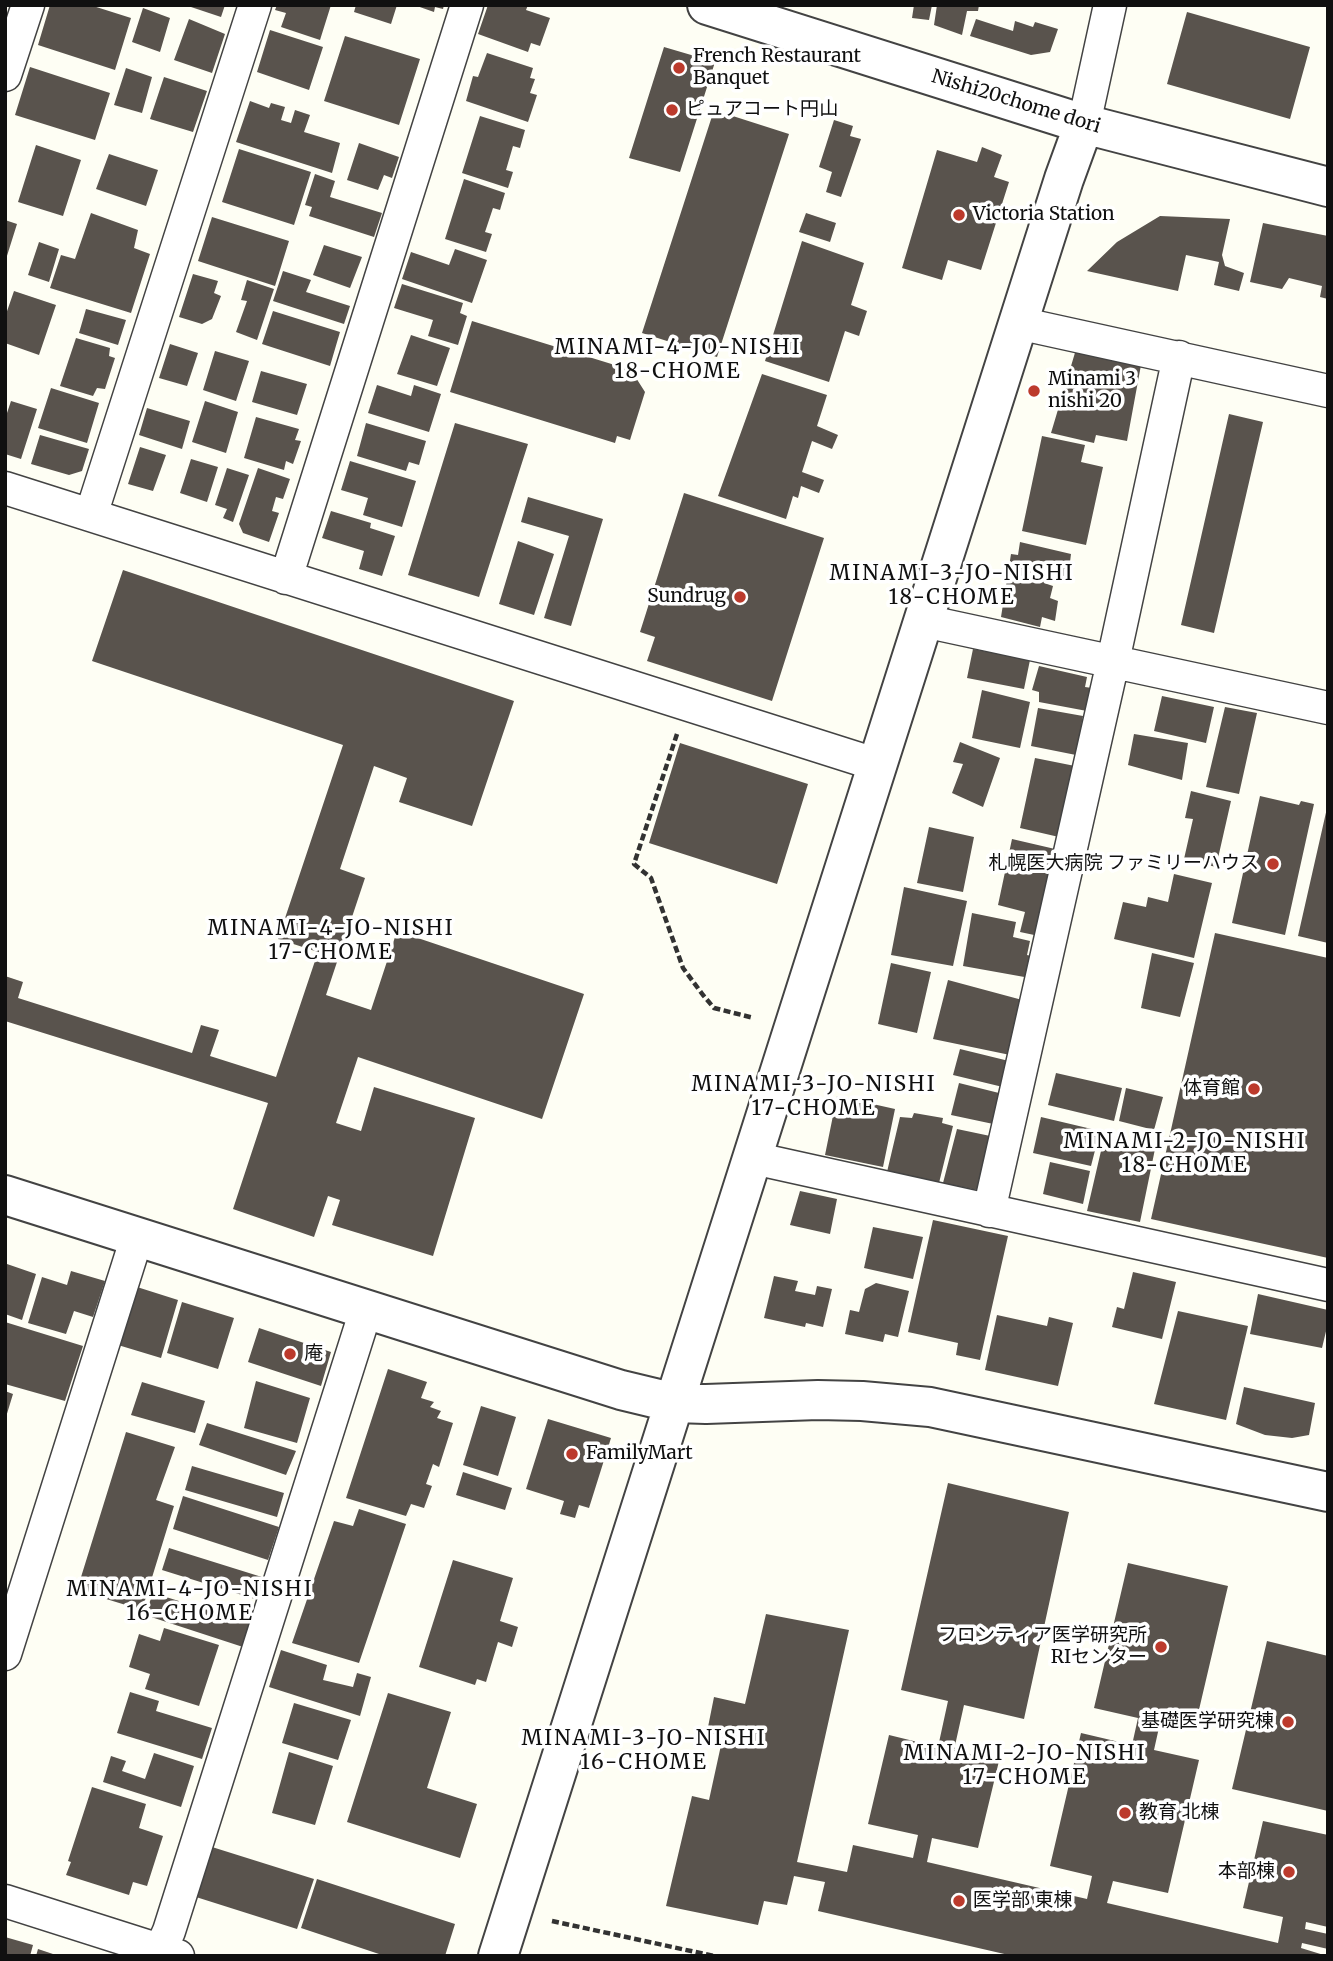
<!DOCTYPE html>
<meta charset="utf-8">
<style>
body{margin:0}
#map{position:relative;width:1333px;height:1961px;overflow:hidden;background:#fefef4;font-family:Merriweather,serif}
canvas{display:block}
.frame{position:absolute;inset:0;border:7px solid #101010;pointer-events:none}
</style>
<div id="map">
<canvas width="1333" height="1961"></canvas>
<div class="frame"></div>
</div>
<script>
const ctx = document.querySelector('canvas').getContext('2d');
ctx.lineJoin = 'round';
function fill(path, color) { ctx.fillStyle = color; ctx.fill(path, 'evenodd'); }
function strokePath(path, color, width, dash) { ctx.strokeStyle = color; ctx.lineWidth = width; ctx.lineCap = dash ? 'butt' : 'round'; ctx.setLineDash(dash || []); ctx.stroke(path); }
function write(font, color, halo, rows, align = 'center') {
  ctx.font = font + ' Merriweather,"Noto Sans JP",serif'; ctx.lineWidth = 7; ctx.setLineDash([]); ctx.textBaseline = 'middle'; ctx.strokeStyle = halo; ctx.fillStyle = color; for (const [text, x, y, turn = 0] of rows) {
    ctx.save(); ctx.translate(x, y); ctx.rotate((+turn || 0) * Math.PI / 180); ctx.textAlign = isNaN(turn) ? turn : align; if (halo) ctx.strokeText(text, 0, 0); ctx.fillText(text, 0, 0); ctx.restore();
  }
}
fill(new Path2D(`
 M50,5H90L131,18L115,70L38,45Z
 M185,5H225L221,17Z
 M277,5H331L320,40L281,27L286,13L275,10Z
 M356,5H397L391,24L354,12Z
 M414,5H444L443,9L435,7L434,12Z
 M488,5H528L526,10L550,18L540,46L531,43L528,52L478,34Z
 M914,5H932L929,20L912,18Z
 M937,5H979L978,11H967L962,35L934,25Z
 M143,8L170,18L160,52L132,42Z
 M1187,12L1310,47L1290,119L1167,84Z
 M189,19L225,34L212,73L174,60Z
 M976,19L1013,31L1015,21L1033,27L1035,22L1058,29L1050,52L1031,55L970,36Z
 M270,30L323,47L309,90L257,72Z
 M345,36L420,59L399,125L324,101Z
 M664,47L715,62L680,172L629,158Z
 M487,53L533,68L530,78L535,79L530,93L537,95L528,122L466,101L473,76L478,77Z
 M30,67L110,93L95,140L15,115Z
 M126,68L152,77L142,113L114,105Z
 M164,77L207,91L193,132L150,119Z
 M250,101L269,108L271,103L285,107L281,120L291,123L295,110L310,115L304,132L340,143L332,173L236,142Z
 M714,110L789,134L717,357L642,333Z
 M480,116L525,130L520,148L513,146L506,170L513,172L508,188L462,173Z
 M834,120L853,126L850,136L861,139L841,197L826,192L832,172L819,167Z
 M359,143L399,157L392,178L384,175L378,190L347,180Z
 M36,145L81,160L63,216L18,202Z
 M982,147L1002,155L994,177L1009,182L981,270L948,260L942,280L902,268L937,150L977,162Z
 M239,149L311,172L294,225L222,202Z
 M109,154L158,170L146,206L96,189Z
 M315,174L335,181L330,197L382,213L374,237L309,216L312,207L305,205Z
 M464,179L505,193L500,210L493,208L485,232L492,234L486,252L445,239Z
 M91,213L138,230L134,248L150,254L131,313L50,288L61,255L75,259Z
 M806,213L836,223L830,242L799,232Z
 M1160,216L1230,219L1222,255L1225,266L1244,273L1239,291L1214,285L1219,262L1186,255L1178,291L1087,271L1117,242Z
 M212,217L289,241L275,286L198,261Z
 M5,220L17,224L6,259L5,258Z
 M1263,223L1328,236V299L1320,297L1322,286L1289,278L1282,289L1250,282Z
 M802,241L864,263L851,305L867,311L859,336L845,331L829,382L765,361Z
 M39,242L59,249L49,282L28,275Z
 M324,245L362,257L350,288L313,275Z
 M455,249L487,260L472,303L402,279L411,252L449,265Z
 M283,271L311,280L306,292L350,306L344,324L273,301Z
 M193,274L218,281L214,293L221,296L212,319L202,324L179,317Z
 M247,280L274,289L257,340L236,332L247,301L241,300Z
 M402,284L463,303L460,313L467,316L458,345L428,336L433,320L394,308Z
 M14,291L56,305L39,355L5,343V317Z
 M86,309L126,320L118,345L79,333Z
 M273,311L340,332L330,366L262,344Z
 M472,321L631,370L645,392L630,440L617,436L615,443L450,392Z
 M411,335L450,348L437,386L397,374Z
 M76,338L110,348L109,356L115,358L105,389L97,388L93,396L60,386Z
 M170,344L198,353L187,386L159,378Z
 M1077,346L1141,365L1127,441L1096,435L1094,443L1051,433Z
 M215,351L249,361L236,401L203,390Z
 M261,371L307,384L297,415L252,402Z
 M762,374L827,395L817,426L838,435L832,449L812,441L802,472L824,480L819,493L801,486L798,498L793,496L786,519L718,496Z
 M377,385L411,396L414,385L441,394L429,432L368,413Z
 M51,388L99,403L87,443L38,428Z
 M11,401L37,409L21,459L5,454V413H7Z
 M205,401L238,412L226,453L192,442Z
 M147,408L190,421L182,449L139,435Z
 M1229,414L1263,422L1214,633L1181,625Z
 M256,417L299,429L295,440L301,441L293,464L286,461L284,470L244,458Z
 M366,423L426,441L419,465L409,462L406,471L357,456Z
 M455,423L528,444L479,597L408,575Z
 M40,435L89,449L82,471L69,475L31,464Z
 M1042,436L1085,445L1081,462L1103,467L1086,545L1022,531Z
 M140,447L166,455L153,491L128,484Z
 M191,459L218,467L207,502L180,493Z
 M350,461L416,481L402,527L363,515L368,498L341,490Z
 M227,468L249,475L233,522L223,518L227,509L215,505Z
 M258,468L290,479L283,499L276,497L272,511L279,513L269,542L243,533L239,524Z
 M684,493L824,538L772,701L647,661L655,637L640,632Z
 M528,497L603,519L571,626L544,618L569,536L521,522Z
 M331,511L371,523L370,528L395,536L382,576L359,569L364,551L322,538Z
 M518,541L554,554L534,615L499,604Z
 M1020,542L1071,554L1068,578L1048,571L1044,583L1053,586L1050,598L1058,601L1055,621L1042,617L1040,627L1001,617L1011,554L1018,555Z
 M123,570L514,701L472,826L399,802L407,778L374,766L340,869L365,878L326,995L371,1010L397,931L584,994L542,1119L358,1057L336,1123L361,1131L374,1087L475,1118L433,1256L332,1225L340,1200L328,1196L314,1237L233,1209L268,1103L5,1021V976L23,982L18,998L192,1053L201,1025L219,1030L210,1056L276,1077L318,952L278,939L343,745L92,661Z
 M973,649L1030,660L1024,689L967,678Z
 M1039,666L1087,677L1085,687L1092,688L1087,711L1039,702V692L1032,690Z
 M982,690L1030,702L1020,748L972,738Z
 M1162,696L1214,707L1206,743L1154,731Z
 M1225,707L1257,713L1239,794L1206,787Z
 M1038,708L1083,716L1076,755L1031,746Z
 M1134,734L1188,743L1182,780L1128,765Z
 M960,742L1000,758L983,807L952,793L963,764L953,762Z
 M680,743L808,784L777,884L649,843Z
 M1035,758L1075,766L1059,837L1020,828Z
 M1191,791L1231,801L1216,867L1184,859L1193,819L1185,818Z
 M1260,796L1299,805L1301,801L1314,804L1285,935L1232,923Z
 M1327,808H1328V943L1298,936Z
 M929,827L974,837L963,892L917,883Z
 M1012,839L1055,849L1039,936L1020,932L1025,912L998,905Z
 M1174,874L1212,883L1194,958L1114,939L1123,902L1146,907L1148,897L1168,902Z
 M904,887L967,901L953,966L891,955Z
 M972,913L1016,922L1013,937L1030,941L1027,955L1035,957L1030,978L963,966Z
 M1215,933L1328,958V1258L1151,1219Z
 M1152,953L1194,963L1180,1017L1141,1008Z
 M891,963L931,972L917,1033L878,1024Z
 M948,980L1026,1001L1015,1056L933,1039Z
 M960,1049L1013,1062L1007,1088L953,1075Z
 M1056,1073L1122,1088L1114,1121L1048,1105Z
 M959,1083L1003,1094L998,1125L951,1115Z
 M1126,1088L1163,1097L1154,1130L1119,1121Z
 M837,1096L895,1109L883,1167L825,1155Z
 M914,1113L943,1118L942,1123L953,1126L939,1183L887,1172L900,1117L912,1118Z
 M1041,1117L1100,1131L1091,1166L1033,1153Z
 M957,1129L995,1137L985,1186L977,1190L943,1183Z
 M1104,1138L1155,1149L1140,1222L1087,1211Z
 M1050,1162L1090,1171L1083,1204L1043,1194Z
 M800,1191L837,1199L830,1234L790,1225Z
 M933,1220L1008,1236L980,1360L956,1355L958,1343L908,1332Z
 M873,1227L923,1237L913,1279L864,1268Z
 M7,1264L36,1274L22,1320L5,1314Z
 M71,1271L105,1281L93,1317L74,1311L66,1334L28,1323L42,1277L67,1285Z
 M1133,1272L1176,1282L1162,1339L1112,1327L1117,1307L1124,1309Z
 M774,1276L798,1281L795,1291L815,1295L817,1286L832,1289L823,1327L806,1323L805,1327L764,1318Z
 M876,1283L909,1291L898,1337L885,1334L883,1342L845,1334L850,1310L859,1312L865,1289Z
 M137,1287L178,1300L161,1358L118,1345Z
 M1258,1294L1328,1310V1323L1322,1348L1250,1334Z
 M182,1302L234,1318L218,1369L167,1353Z
 M1178,1311L1248,1326L1226,1420L1154,1404Z
 M997,1315L1047,1326L1049,1317L1073,1323L1058,1386L985,1370Z
 M5,1322L83,1346L65,1401L5,1384Z
 M259,1328L331,1352L321,1386L248,1362Z
 M388,1369L427,1382L421,1398L434,1402L430,1407L441,1411L437,1418L453,1423L439,1467L433,1464L426,1484L432,1486L424,1508L411,1504L406,1516L346,1498Z
 M256,1381L310,1398L297,1443L244,1428Z
 M142,1382L205,1401L195,1433L131,1415Z
 M1244,1387L1315,1403L1309,1435L1292,1438L1265,1435L1236,1424Z
 M5,1391L13,1394L6,1417L5,1416Z
 M481,1406L516,1417L498,1476L463,1465Z
 M548,1419L611,1438L589,1508L579,1505L575,1518L560,1514L564,1501L526,1489Z
 M207,1423L296,1451L286,1475L199,1445Z
 M126,1432L175,1447L156,1500L174,1506L142,1610L77,1590Z
 M192,1466L284,1493L277,1517L185,1490Z
 M463,1472L512,1488L505,1510L456,1495Z
 M948,1483L1069,1512L1024,1719L964,1705L954,1750L999,1761L978,1848L932,1838L927,1862L1087,1899L1092,1876L1050,1866L1081,1733L1132,1745L1138,1718L1094,1708L1128,1563L1228,1586L1194,1731L1160,1723L1154,1750L1199,1760L1168,1893L1113,1881L1107,1903L1278,1943L1283,1917L1243,1908L1263,1821L1328,1835V1927L1306,1922L1305,1929L1328,1934V1949L1302,1943L1301,1948L1327,1956H1013L818,1911L825,1882L794,1876L787,1905L764,1901L758,1925L666,1906L692,1796L709,1800L723,1736L707,1732L714,1697L745,1704L766,1614L849,1630L797,1862L847,1872L853,1845L913,1858L918,1835L868,1824L889,1735L938,1747L948,1701L901,1690Z
 M183,1496L279,1527L268,1560L173,1529Z
 M359,1509L406,1524L359,1663L292,1643L334,1521L353,1526Z
 M169,1548L265,1578L258,1600L162,1570Z
 M453,1560L513,1578L500,1621L518,1627L512,1647L498,1642L486,1682L477,1679L475,1685L419,1667Z
 M153,1593L250,1623L243,1647L145,1615Z
 M164,1628L219,1645L199,1706L145,1689L150,1674L129,1667L139,1634L160,1641Z
 M1267,1641L1328,1656V1811L1232,1789Z
 M281,1650L327,1665L323,1680L353,1687L357,1673L371,1677L360,1716L269,1687Z
 M130,1692L159,1701L156,1711L212,1728L202,1759L117,1733Z
 M388,1693L451,1712L427,1788L477,1804L460,1858L347,1822Z
 M294,1703L351,1720L338,1760L282,1743Z
 M289,1752L333,1766L315,1825L272,1813Z
 M154,1753L194,1766L181,1807L103,1782L111,1756L126,1761L122,1771L145,1779Z
 M92,1787L146,1804L139,1828L163,1836L147,1886L133,1882L129,1895L66,1875L71,1862L68,1861Z
 M212,1847L314,1879L297,1929L196,1897Z
 M317,1879L455,1924L445,1956H385L301,1928Z
 M5,1937L33,1945L30,1956H5Z
 M38,1949L56,1955V1956H36Z`), '#59534d');
const minor = new Path2D(`
 M5,75L28,5
 M1084,124L1110,5
 M1018,323L1328,391
 M5,488L878,765
 M91,515L255,5
 M286,578L467,5
 M924,621L1328,708
 M753,1158L1328,1285
 M989,1211L1110,675L1179,357
 M5,1654L137,1237
 M5,1901L178,1956
 M158,1956L169,1931L366,1310`);
const tertiary = new Path2D(`
 M707,5L1084,124L1328,187
 M5,1195L621,1390L675,1403L706,1404L818,1400L862,1401L930,1407L1328,1492
 M498,1956L1064,179L1084,124`);
strokePath(minor, '#434343', 35);
strokePath(tertiary, '#434343', 42);
strokePath(new Path2D(`
 M677,734L634,864L651,878L683,968L703,995L714,1008L754,1018
 M552,1921L714,1956`), '#323232', 4.5, [7, 3.5]);
strokePath(minor, '#fff', 32);
strokePath(tertiary, '#fff', 38);
for (const [x, y, r, color] of [
 [679,68,7,"#bc3a2c"],
 [672,110,7,"#bc3a2c"],
 [959,215,7,"#bc3a2c"],
 [1034,391,7,"#bc3a2c"],
 [740,597,7,"#bc3a2c"],
 [1273,864,7,"#bc3a2c"],
 [1254,1089,7,"#bc3a2c"],
 [290,1354,7,"#bc3a2c"],
 [572,1454,7,"#bc3a2c"],
 [1161,1647,7,"#bc3a2c"],
 [1288,1722,7,"#bc3a2c"],
 [1125,1813,7,"#bc3a2c"],
 [1289,1872,7,"#bc3a2c"],
 [959,1901,7,"#bc3a2c"]
]) { const dot = new Path2D(); dot.arc(x, y, r, 0, 2 * Math.PI); ctx.fillStyle = color; ctx.fill(dot); strokePath(dot, '#fff', 2.5); }
write('19px', '#101010', '#fff', [
 ["French Restaurant",693,57],
 ["Banquet",693,79],
 ["ピュアコート円山",686,110],
 ["Victoria Station",973,215],
 ["Minami 3",1048,380],
 ["nishi 20",1048,402],
 ["Sundrug",726,597,"right"],
 ["札幌医大病院 ファミリーハウス",1259,864,"right"],
 ["体育館",1240,1089,"right"],
 ["庵",304,1354],
 ["FamilyMart",586,1454],
 ["フロンティア医学研究所",1147,1636,"right"],
 ["RIセンター",1147,1658,"right"],
 ["基礎医学研究棟",1274,1722,"right"],
 ["教育 北棟",1139,1813],
 ["本部棟",1275,1872,"right"],
 ["医学部 東棟",973,1901]
], 'left');
write('19px', '#101010', '#fff', [
 ["Nishi20chome dori",1016,102,17]
]);
ctx.letterSpacing = '2px';
write('21px', '#101010', '#fff', [
 ["MINAMI-4-JO-NISHI",678,348],
 ["18-CHOME",678,372],
 ["MINAMI-3-JO-NISHI",952,574],
 ["18-CHOME",952,598],
 ["MINAMI-4-JO-NISHI",331,929],
 ["17-CHOME",331,953],
 ["MINAMI-3-JO-NISHI",814,1085],
 ["17-CHOME",814,1109],
 ["MINAMI-2-JO-NISHI",1185,1142],
 ["18-CHOME",1185,1166],
 ["MINAMI-4-JO-NISHI",190,1590],
 ["16-CHOME",190,1614],
 ["MINAMI-3-JO-NISHI",644,1739],
 ["16-CHOME",644,1763],
 ["MINAMI-2-JO-NISHI",1025,1754],
 ["17-CHOME",1025,1778]
]);
ctx.letterSpacing = '0px';
</script>
